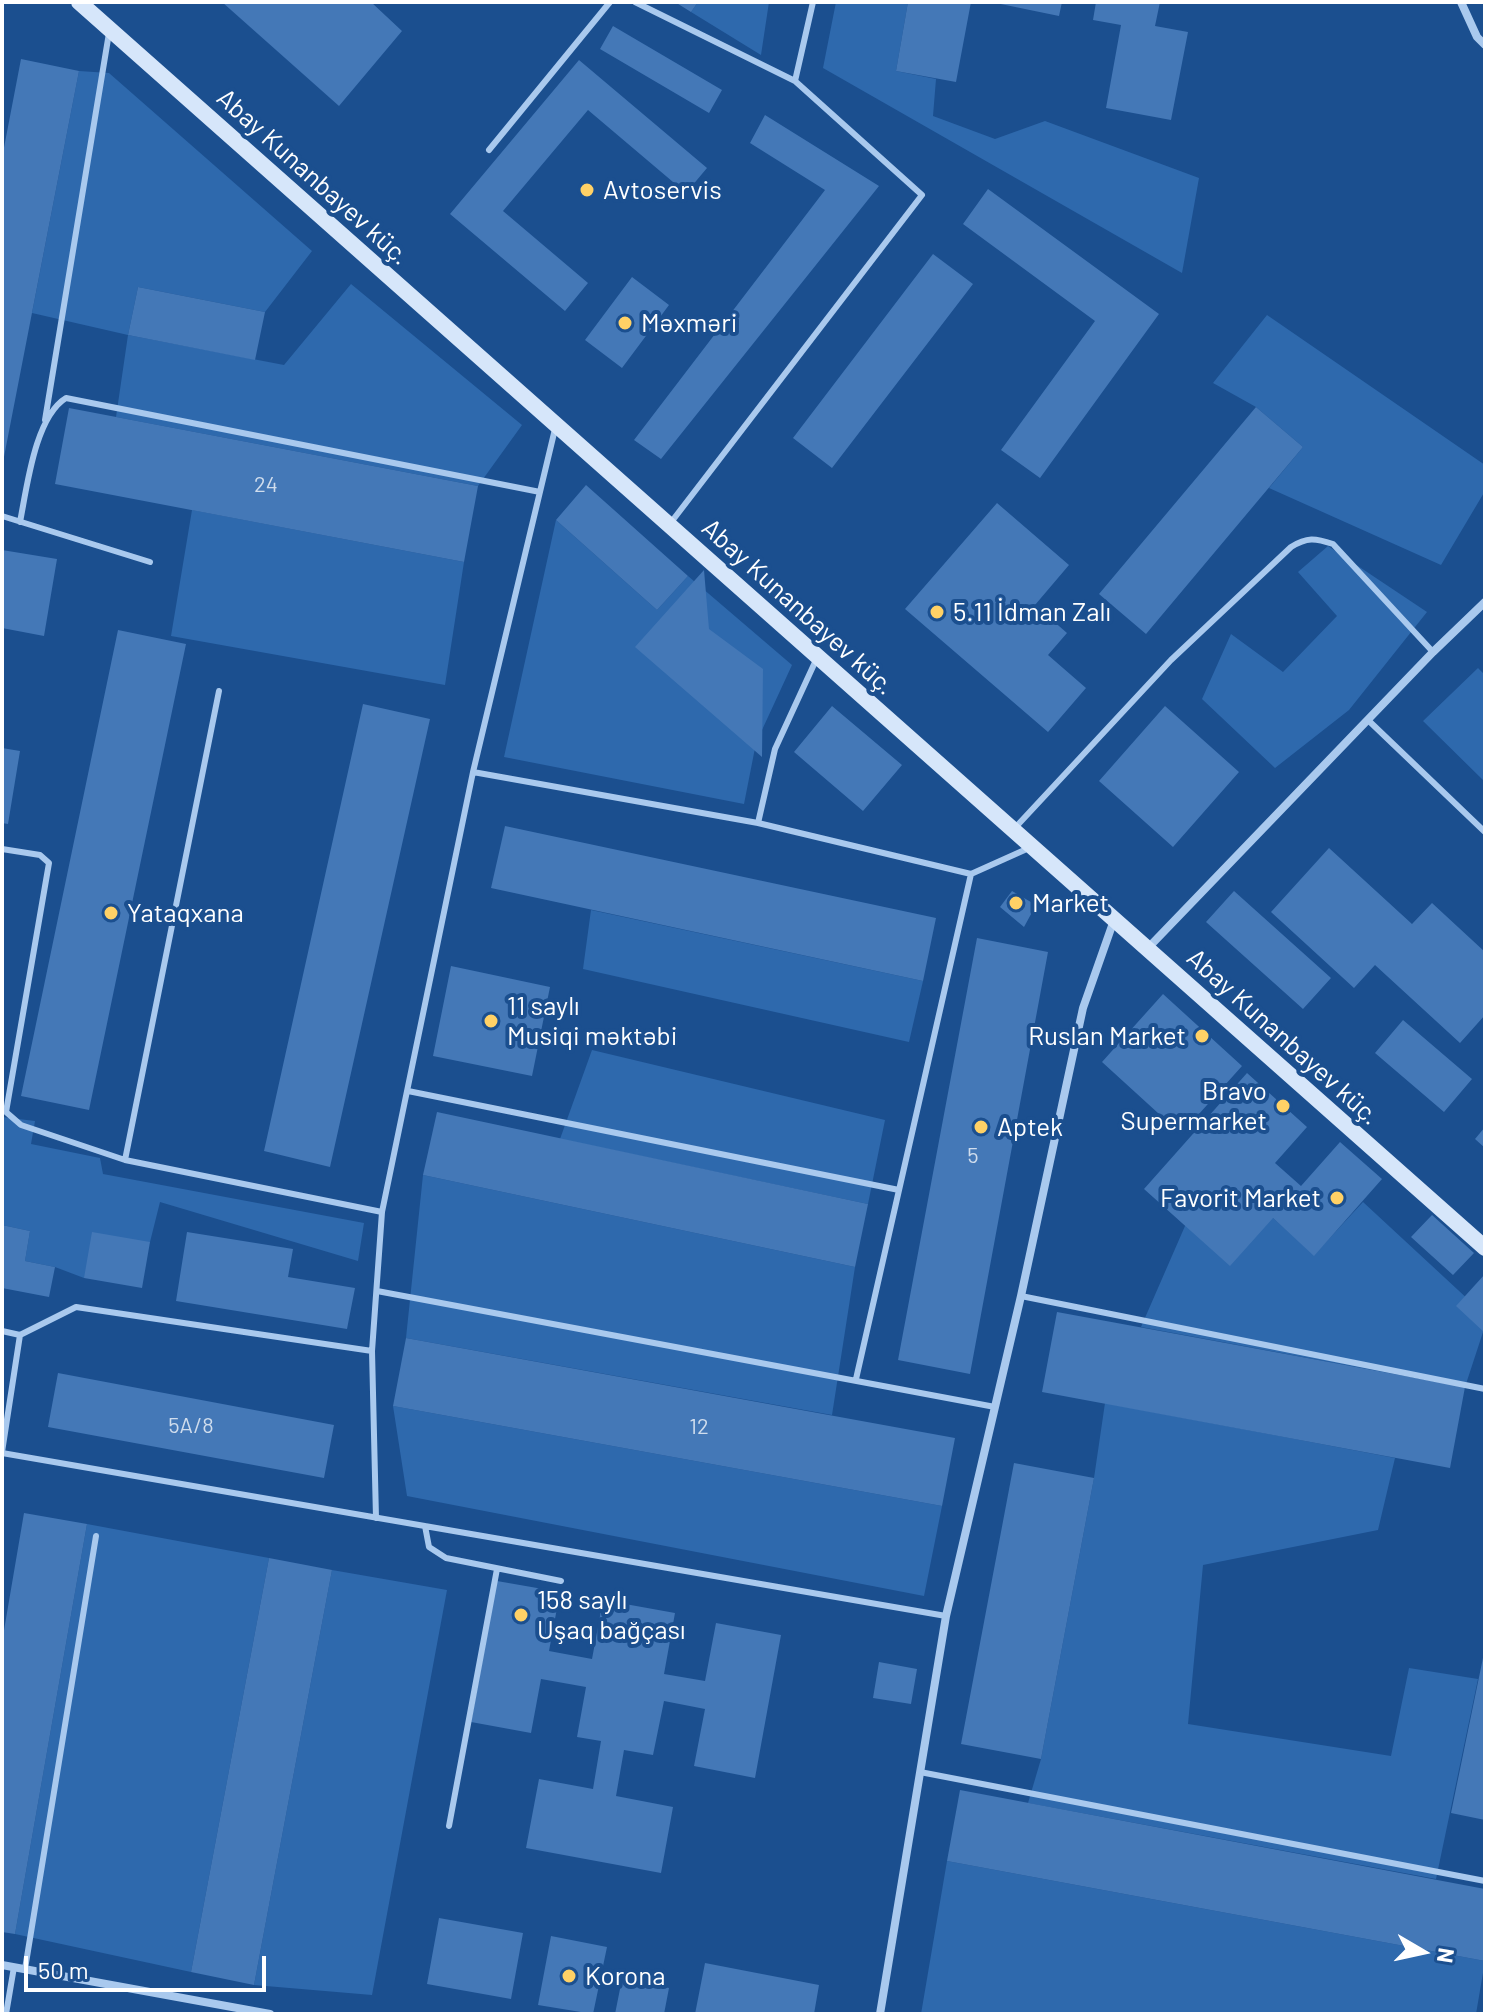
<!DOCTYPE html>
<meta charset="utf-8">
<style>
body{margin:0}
#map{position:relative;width:1487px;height:2016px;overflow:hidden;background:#1b4f8f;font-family:Barlow,sans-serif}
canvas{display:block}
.frame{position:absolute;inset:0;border:4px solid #fff;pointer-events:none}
.north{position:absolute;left:1383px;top:1912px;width:80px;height:80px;-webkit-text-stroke:6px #1b4f8f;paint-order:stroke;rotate:99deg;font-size:22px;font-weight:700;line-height:32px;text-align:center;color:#fff}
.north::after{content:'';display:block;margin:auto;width:28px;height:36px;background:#fff;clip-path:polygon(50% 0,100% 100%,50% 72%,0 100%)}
.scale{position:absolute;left:24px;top:1956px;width:242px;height:36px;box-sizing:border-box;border:4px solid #fff;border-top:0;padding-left:10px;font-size:24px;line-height:28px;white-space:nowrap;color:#fff;-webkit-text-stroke:6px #1b4f8f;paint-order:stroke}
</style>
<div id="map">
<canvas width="1487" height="2016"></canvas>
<div class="frame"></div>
<div class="north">N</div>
<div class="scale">50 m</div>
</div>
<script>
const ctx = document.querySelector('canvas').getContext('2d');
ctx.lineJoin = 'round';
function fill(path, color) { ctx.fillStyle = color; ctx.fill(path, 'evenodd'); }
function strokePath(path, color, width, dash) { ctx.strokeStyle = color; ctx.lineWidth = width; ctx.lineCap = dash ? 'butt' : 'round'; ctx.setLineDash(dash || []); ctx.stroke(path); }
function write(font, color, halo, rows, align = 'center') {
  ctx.font = font + ' Barlow,sans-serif'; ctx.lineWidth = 8; ctx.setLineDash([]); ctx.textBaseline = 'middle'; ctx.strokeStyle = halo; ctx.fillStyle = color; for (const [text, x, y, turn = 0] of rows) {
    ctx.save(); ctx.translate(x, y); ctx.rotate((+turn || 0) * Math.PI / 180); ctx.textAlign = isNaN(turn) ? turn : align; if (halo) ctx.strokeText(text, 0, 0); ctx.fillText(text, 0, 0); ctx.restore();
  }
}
fill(new Path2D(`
 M698,2H769L761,55L691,12Z
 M836,2H908L896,71L936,79L933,116L995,139L1045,121L1199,178L1182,273L823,68Z
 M79,71L109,73L312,251L265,312L138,287L128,335L284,365L351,284L522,425L478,486L116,417L128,335L32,313Z
 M1267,315L1485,465V491L1441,565L1269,488L1303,447L1256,407L1213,383Z
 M192,510L464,562L445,685L171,636Z
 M556,520L657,610L688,576L792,665L756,743L744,804L504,757Z
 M1328,546L1427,612L1349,710L1275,768L1202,699L1231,634L1283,672L1337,616L1298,572Z
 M1478,668L1485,675V782L1423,721Z
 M591,910L923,981L909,1042L583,969Z
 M592,1050L885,1120L868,1204L560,1139Z
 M2,1117L35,1121L31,1144L100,1158L103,1174L364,1223L358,1261L160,1202L150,1242L84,1278L55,1267L25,1261L30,1231L2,1225Z
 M423,1175L855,1267L832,1415L406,1338Z
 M1363,1202L1485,1315V1326L1465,1387L1141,1327L1185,1226L1273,1218L1314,1255Z
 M1105,1403L1395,1458L1378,1530L1203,1565L1188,1724L1391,1756L1409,1668L1478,1679L1436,1879L1028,1803L1041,1759L1094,1478Z
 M393,1406L942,1506L924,1596L407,1496Z
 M87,1524L269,1558L191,1972L15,1934Z
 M332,1570L447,1590L372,1995L254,1985Z
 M947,1861L1485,1961L1476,2014H921Z`), '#2e69ad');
fill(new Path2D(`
 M222,2H371L402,31L339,106Z
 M675,2H698L691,12Z
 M908,2H971L956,82L896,71Z
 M991,2H1062L1059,16Z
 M1096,2H1160L1155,26L1188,32L1171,120L1106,108L1121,25L1093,20Z
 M613,26L722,90L709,113L600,49Z
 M21,59L79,71L3,462L2,158Z
 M579,60L707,168L686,193L588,110L503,211L588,283L565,311L450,214Z
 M765,115L879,186L661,459L634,440L825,190L750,143Z
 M988,189L1159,314L1040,478L1001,450L1095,321L963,224Z
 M933,254L973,284L832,468L793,438Z
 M632,277L669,305L622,368L585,340Z
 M138,287L265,312L255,360L128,335Z
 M1256,407L1303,447L1146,634L1099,594Z
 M69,408L478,486L464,562L55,484Z
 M586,485L688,576L657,610L556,520Z
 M997,503L1069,565L1035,605L1067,633L1048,655L1086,688L1048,732L905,609Z
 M2,550L57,559L44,636L2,628Z
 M704,570L709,629L763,669L762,757L635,647Z
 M118,630L186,644L89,1110L21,1096Z
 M363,704L430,719L330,1167L264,1151Z
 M832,706L902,765L863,811L794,752Z
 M1165,706L1239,772L1173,847L1099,781Z
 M2,748L20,751L8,824L2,823Z
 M505,826L936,918L923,981L491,888Z
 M1329,848L1412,924L1432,903L1485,952V1015L1460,1043L1375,965L1354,988L1271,912Z
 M1012,891L1036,905L1024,927L1000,907Z
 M1234,891L1331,978L1303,1009L1206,922Z
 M977,938L1048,952L970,1374L898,1360Z
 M451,966L550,987L532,1076L433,1056Z
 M1163,994L1242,1066L1181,1134L1102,1062Z
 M1403,1020L1472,1079L1444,1112L1375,1053Z
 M1247,1073L1307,1127L1275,1163L1301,1186L1340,1142L1382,1179L1314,1256L1273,1218L1230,1266L1144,1189Z
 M437,1112L868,1204L855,1267L423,1175Z
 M1485,1127V1148L1475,1139Z
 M1432,1215L1474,1253L1453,1275L1411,1237Z
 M2,1225L30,1231L25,1261L55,1267L49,1297L2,1288Z
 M92,1232L150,1242L142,1288L84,1278Z
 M187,1232L293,1249L288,1277L355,1288L347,1329L176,1301Z
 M1485,1274V1333L1456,1306Z
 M1057,1312L1465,1387L1450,1468L1042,1392Z
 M406,1338L955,1438L942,1506L393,1406Z
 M58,1373L334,1425L324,1478L48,1427Z
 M1014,1463L1094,1478L1041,1759L961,1744Z
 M24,1513L87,1524L15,1934L2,1932V1642Z
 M269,1558L332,1570L254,1985L191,1972Z
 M497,1581L560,1592L549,1651L592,1659L603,1600L675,1613L664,1674L705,1681L716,1623L781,1635L755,1778L694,1766L705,1709L664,1701L653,1755L624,1750L616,1796L673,1807L661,1873L526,1848L539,1779L593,1789L601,1741L577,1737L586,1687L541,1679L531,1733L471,1722Z
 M1484,1653H1485V1820L1451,1813Z
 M879,1662L917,1669L911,1704L873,1698Z
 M960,1790L1485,1889V1961L947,1861Z
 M439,1918L523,1933L511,1999L427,1984Z
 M551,1936L607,1947L593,2014L538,2005Z
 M705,1963L819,1985L814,2014H695Z
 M622,1979L669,1988L664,2014H615Z`), '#4478b7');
strokePath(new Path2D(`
 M635,2L795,81L922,195L669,525
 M795,81L813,2
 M489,150L610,2
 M45,420L109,33
 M2,516L150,562
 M20,522C27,487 35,417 66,398L540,492
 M219,691L125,1160L382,1212
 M1369,721L1485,832
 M473,772L555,429
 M758,823L775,749L816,660
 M1013,830L1171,660L1291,547C1307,537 1315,538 1333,544L1433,652
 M2,849L40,855L49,863L6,1112L21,1125L125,1160
 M408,1091L899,1190
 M377,1291L995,1407
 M1021,1296L1485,1389
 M2,1331L20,1335
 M856,1379L971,874
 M2,1452L20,1335L76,1307L372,1351
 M2,1453L946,1616
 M376,1518L372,1351L382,1212L473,772L758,823L971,874L1029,848
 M425,1526L429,1547L446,1558L561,1581
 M920,1772L1485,1881
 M449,1826L497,1569
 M25,1969L96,1536
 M6,2014L14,1967`), '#a9c9ee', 6);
strokePath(new Path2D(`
 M1461,2L1477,37L1485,45
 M1148,948L1433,652L1485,602
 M2,1965L270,2014
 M880,2014L946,1616L1021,1296L1083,1008L1114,920`), '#a9c9ee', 8);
strokePath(new Path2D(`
 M79,2L1485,1248`), '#d6e6fa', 16);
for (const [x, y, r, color] of [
 [587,190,8,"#ffd166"],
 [625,323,8,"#ffd166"],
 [937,612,8,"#ffd166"],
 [1016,903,8,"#ffd166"],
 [111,913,8,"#ffd166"],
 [491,1021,8,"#ffd166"],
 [1202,1036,8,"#ffd166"],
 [1283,1106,8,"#ffd166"],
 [981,1127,8,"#ffd166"],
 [1337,1198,8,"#ffd166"],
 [521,1615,8,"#ffd166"],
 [569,1976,8,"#ffd166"]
]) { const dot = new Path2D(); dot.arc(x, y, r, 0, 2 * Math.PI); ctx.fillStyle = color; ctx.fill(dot); strokePath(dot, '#1b4f8f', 3); }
write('22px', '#d0dded', null, [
 ["24",266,485],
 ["5",973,1156],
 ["5A/8",191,1426],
 ["12",699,1427]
]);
write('26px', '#fff', '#1b4f8f', [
 ["Abay Kunanbayev küç.",313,177,42],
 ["Abay Kunanbayev küç.",798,607,42],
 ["Abay Kunanbayev küç.",1283,1037,42]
]);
write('26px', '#fff', '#1b4f8f', [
 ["Avtoservis",603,190],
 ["Məxməri",641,323],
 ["5.11 İdman Zalı",953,612],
 ["Market",1032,903],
 ["Yataqxana",127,913],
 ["11 saylı",507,1006],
 ["Musiqi məktəbi",507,1036],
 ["Ruslan Market",1186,1036,"right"],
 ["Bravo",1267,1091,"right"],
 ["Supermarket",1267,1121,"right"],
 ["Aptek",997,1127],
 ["Favorit Market",1321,1198,"right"],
 ["158 saylı",537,1600],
 ["Uşaq bağçası",537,1630],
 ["Korona",585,1976]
], 'left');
</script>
